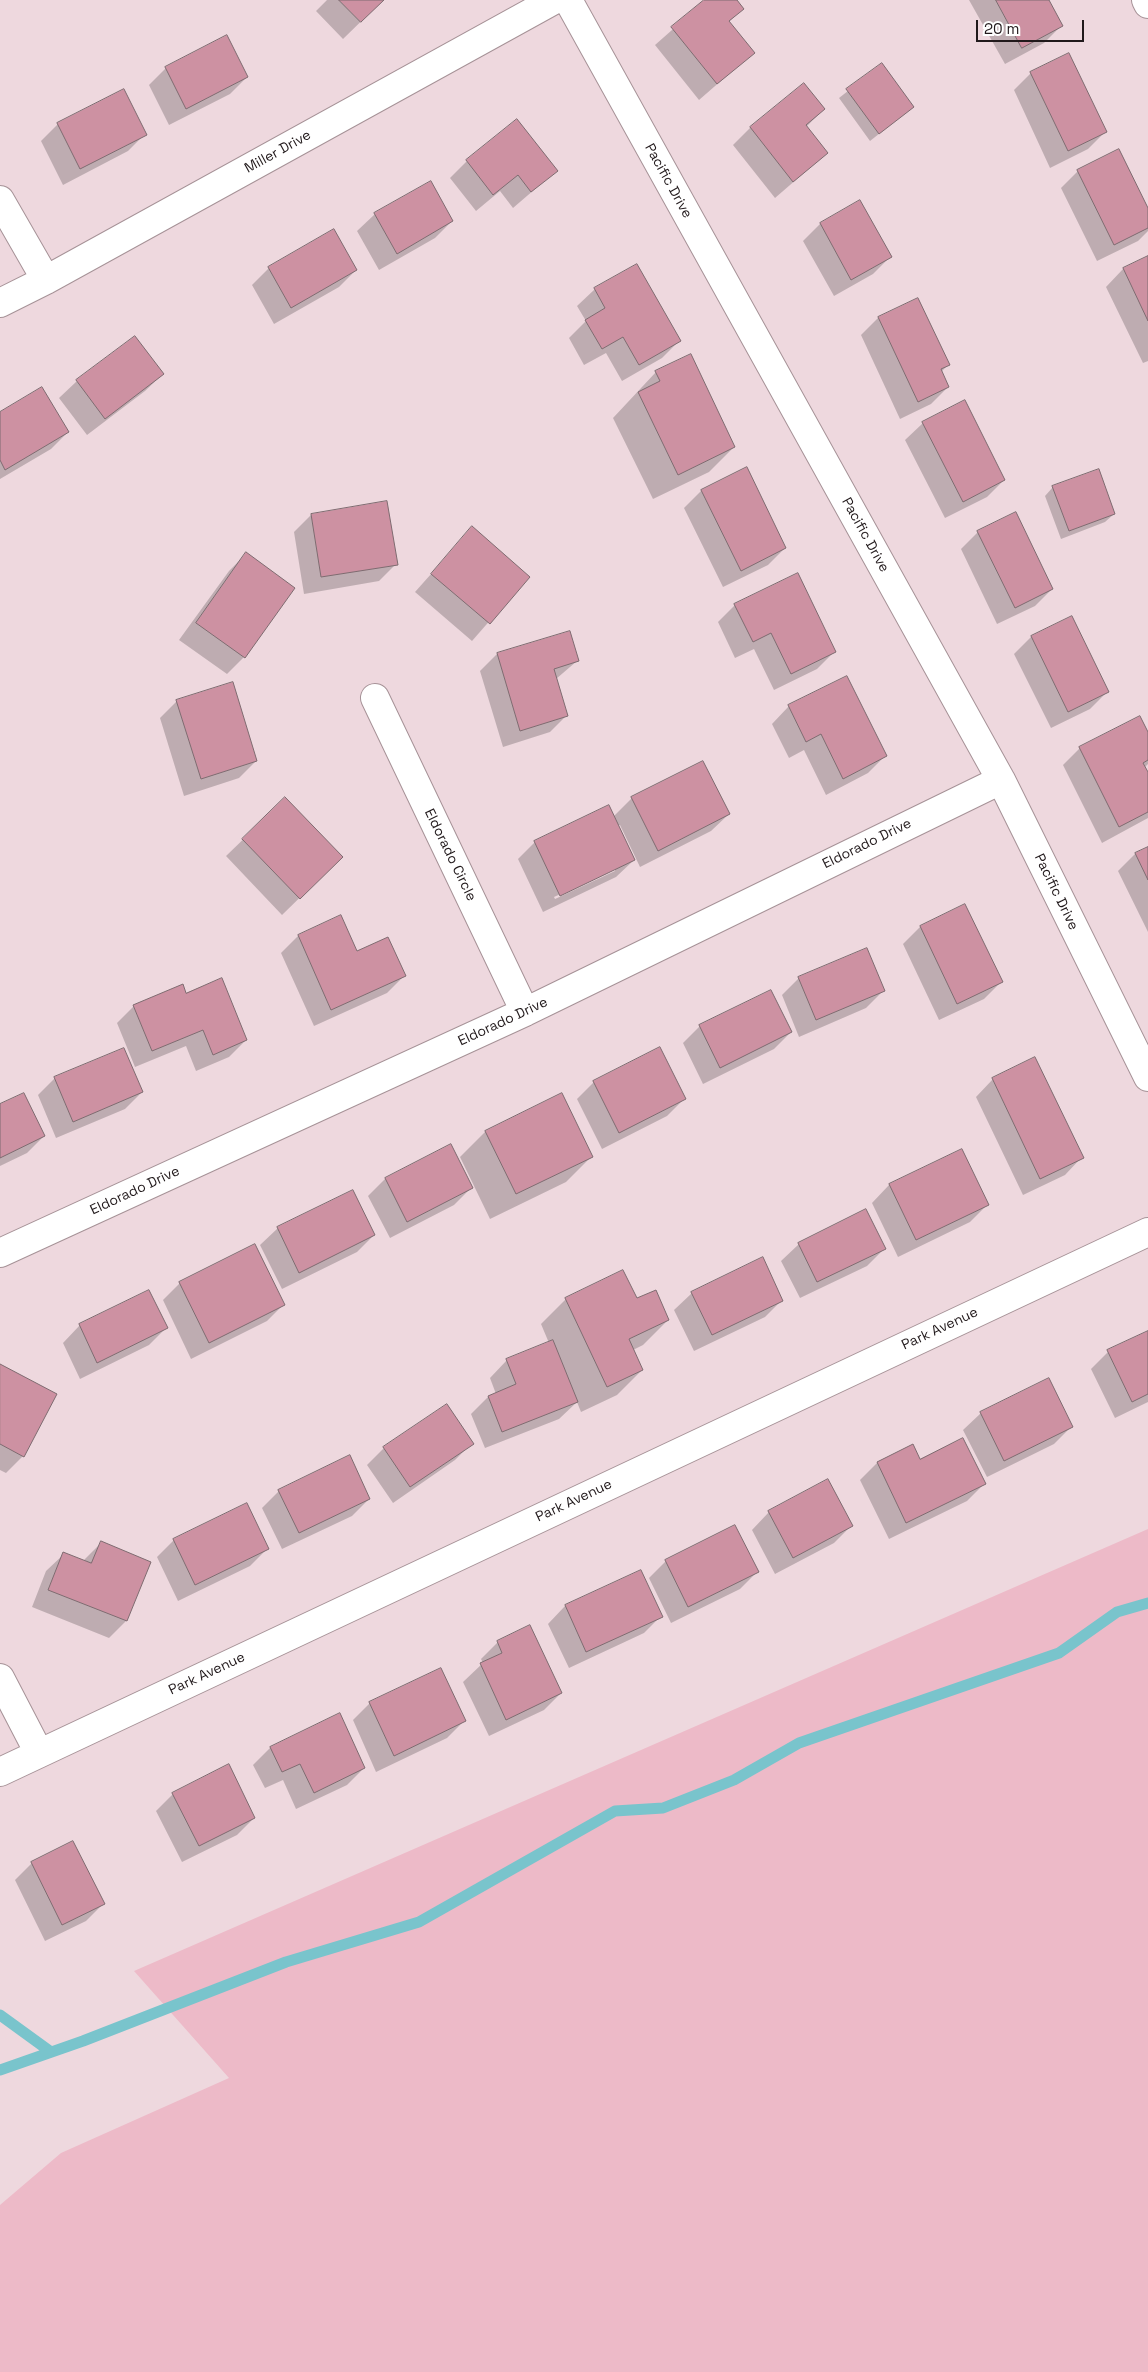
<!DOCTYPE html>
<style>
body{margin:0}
#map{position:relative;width:1148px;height:2372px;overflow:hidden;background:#eed8de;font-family:"Space Grotesk",sans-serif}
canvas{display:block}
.scale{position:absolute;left:976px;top:20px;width:108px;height:22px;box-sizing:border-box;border:2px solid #21191b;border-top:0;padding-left:6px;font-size:15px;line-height:18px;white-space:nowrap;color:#21191b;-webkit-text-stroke:4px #fff;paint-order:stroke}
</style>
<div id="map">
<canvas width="1148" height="2372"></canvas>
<div class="scale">20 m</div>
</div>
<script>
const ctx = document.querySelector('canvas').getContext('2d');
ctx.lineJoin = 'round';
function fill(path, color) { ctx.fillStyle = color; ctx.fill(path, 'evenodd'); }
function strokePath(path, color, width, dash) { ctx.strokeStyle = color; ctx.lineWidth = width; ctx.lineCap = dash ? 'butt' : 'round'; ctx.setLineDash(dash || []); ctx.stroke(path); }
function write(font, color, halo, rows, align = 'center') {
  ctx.font = font + ' "Space Grotesk",sans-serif'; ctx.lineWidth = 4; ctx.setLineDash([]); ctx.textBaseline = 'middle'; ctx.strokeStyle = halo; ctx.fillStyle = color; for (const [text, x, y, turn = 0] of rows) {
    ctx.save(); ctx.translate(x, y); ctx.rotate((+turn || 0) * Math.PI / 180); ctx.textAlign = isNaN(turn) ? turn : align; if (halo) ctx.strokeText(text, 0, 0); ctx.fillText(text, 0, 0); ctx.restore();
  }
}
fill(new Path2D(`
 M1148,1529V2372H0V2205L61,2153L229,2078L134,1971Z`), '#edbac8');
fill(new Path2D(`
 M327,0H383L343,39L316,11Z
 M706,0H735L742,8L729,22L753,53L699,100L655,45Z
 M969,0H1047L1061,26L1044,43L1005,64Z
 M881,65L913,107L870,141L839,98Z
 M166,68L247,77L230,94L169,125L149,85Z
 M1031,73L1105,132L1088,149L1050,168L1014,90Z
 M804,84L824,109L806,127L827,153L775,198L733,145L750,128Z
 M58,124L145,134L128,151L63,185L41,141Z
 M467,161L556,171L513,208L500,191L476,211L450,178Z
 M1078,171L1148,210V231L1138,241L1097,261L1061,188Z
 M430,183L452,221L435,238L379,270L357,231L375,214Z
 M860,202L890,257L873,274L834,296L803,241L820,224Z
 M1148,257V361L1143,363L1106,287L1123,269Z
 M637,265L679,341L662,358L622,381L606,353L584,365L569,338L586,321L577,306L595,289Z
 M269,268L356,270L339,287L274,324L252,285Z
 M918,299L948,365L941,372L948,387L931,404L900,419L861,335L878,318Z
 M135,337L163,374L145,391L87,435L59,398L77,381Z
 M656,372L734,447L709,472L653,499L613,418Z
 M0,414L68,432L51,449L0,479Z
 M923,423L1004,480L987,497L945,518L905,440Z
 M746,469L785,548L768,565L723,587L684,508L701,491Z
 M1053,487L1114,514L1105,522L1061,539L1045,496Z
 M1015,514L1052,589L1035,606L997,624L961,549L978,532Z
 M311,515L396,564L379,581L304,594L294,532Z
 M472,528L528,577L472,641L415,592Z
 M246,554L293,589L244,657L227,674L179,640L229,571Z
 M735,605L834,652L817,669L774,690L754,649L735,658L718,622Z
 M1071,617L1107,692L1090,709L1051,728L1014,654L1031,637Z
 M569,633L577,661L556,679L567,715L550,732L503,747L480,671L497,654Z
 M846,678L885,756L868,773L826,795L804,750L789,758L772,724L789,706Z
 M177,701L256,761L239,778L184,796L160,718Z
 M1148,735V764L1144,768L1148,775V818L1102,843L1063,765L1080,748Z
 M632,798L729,814L711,831L640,867L620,825L617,826L634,860L616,877L543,912L518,859L535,842L613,817ZM615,869V871L555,899L554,897Z
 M285,799L324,874L282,915L226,856Z
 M1148,848V932L1118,871L1135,854Z
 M964,905L1001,982L984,999L939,1020L903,944L920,927Z
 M298,936L356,952L404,976L387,993L314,1026L281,953Z
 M799,978L883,991L866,1008L799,1037L782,995Z
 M186,995L246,1040L229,1057L196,1071L186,1046L135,1067L117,1023L134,1006Z
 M700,1026L791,1032L774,1049L703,1084L683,1043Z
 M1035,1059L1082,1157L1065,1175L1023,1195L976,1097L993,1079Z
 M55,1078L142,1092L125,1109L56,1138L38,1095Z
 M594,1082L684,1099L667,1116L602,1149L577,1099Z
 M561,1095L591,1157L566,1182L490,1219L460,1157L485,1132Z
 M0,1106L44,1136L27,1153L0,1166Z
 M450,1146L471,1188L454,1205L390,1238L368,1196L385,1179Z
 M961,1151L987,1205L970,1222L898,1257L872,1203L889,1185Z
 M353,1192L374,1235L357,1252L282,1289L260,1245L278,1228Z
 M799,1244L884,1249L867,1266L800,1298L781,1261Z
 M180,1283L284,1304L267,1321L191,1359L163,1300Z
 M692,1293L782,1300L765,1317L694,1351L674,1310Z
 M566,1299L636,1300L668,1320L643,1345L633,1350L642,1370L617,1395L581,1412L577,1402L559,1419L485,1448L471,1414L488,1397L496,1394L490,1378L507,1360L549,1343L541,1324Z
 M80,1325L166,1328L149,1345L80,1379L63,1343Z
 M1148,1332V1402L1115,1418L1091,1369L1108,1352Z
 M0,1366L23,1456L6,1473L0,1470Z
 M981,1413L1071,1427L1054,1444L987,1477L963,1430Z
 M472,1443L455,1460L393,1503L367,1465L384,1448Z
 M912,1446L920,1460L984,1484L967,1501L889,1539L860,1480L877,1463Z
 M279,1491L369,1499L352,1516L282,1549L262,1508Z
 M769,1512L851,1526L834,1543L775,1574L752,1530Z
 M174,1540L267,1549L250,1566L178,1601L157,1557Z
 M101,1543L149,1563L126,1621L109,1638L32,1607L46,1571L64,1554L83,1561Z
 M666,1561L757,1572L740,1589L671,1623L649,1578Z
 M641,1572L661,1616L644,1633L569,1668L548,1624L565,1606Z
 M498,1642L561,1693L544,1710L489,1736L463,1682L483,1663L481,1659Z
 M370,1703L464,1721L447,1738L376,1772L353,1720Z
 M270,1748L364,1768L347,1785L296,1809L283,1780L265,1788L253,1765Z
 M173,1794L254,1818L237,1835L182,1862L156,1811Z
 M32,1863L103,1904L86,1921L45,1941L15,1880Z`), '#0003');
strokePath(new Path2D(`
 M0,2015L51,2052
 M0,2070L83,2041L286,1962L419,1922L615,1811L663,1808L734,1780L799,1743L1059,1653L1117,1612L1148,1603`), '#79c4cc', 11);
const building = new Path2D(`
 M339,0H384L361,22Z
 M704,0H737L744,9L729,21L755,53L717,84L671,27Z
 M996,0H1049L1063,26L1022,48Z
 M227,35L248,77L186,109L165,67Z
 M1069,53L1107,132L1068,151L1030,72Z
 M882,63L914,107L879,134L846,89Z
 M804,83L825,109L806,125L828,153L793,182L750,127Z
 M124,89L147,135L80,169L57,123Z
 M517,119L558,171L531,192L518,175L493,195L466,160Z
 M1119,149L1148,208V228L1114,245L1077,170Z
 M431,181L453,221L397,254L374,213Z
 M860,200L892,257L851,280L820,223Z
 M334,229L357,270L291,308L268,267Z
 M1148,256V321L1123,268Z
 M637,264L681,341L639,365L623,337L602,349L585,320L605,308L594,288Z
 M918,298L950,365L941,369L949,387L918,402L878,317Z
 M135,336L164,374L105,419L76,380Z
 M691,354L735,447L678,475L638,392L660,381L655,371Z
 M42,387L69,432L5,470L0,460V412Z
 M965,400L1005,480L963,502L922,422Z
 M747,467L786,548L741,571L701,490Z
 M1099,469L1115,514L1069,531L1052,486Z
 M387,501L398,565L321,577L311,514Z
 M1016,512L1053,589L1015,608L977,531Z
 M472,526L530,577L490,624L431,574Z
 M246,552L295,588L245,658L196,623Z
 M798,573L836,652L791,674L771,633L753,642L734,604Z
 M1072,616L1109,692L1068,712L1031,636Z
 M570,631L579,661L554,669L568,716L520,731L497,653Z
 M847,676L887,756L843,779L821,734L806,742L788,705Z
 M233,682L257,761L201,779L176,700Z
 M1140,716L1148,732V760L1143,763L1148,772V812L1119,827L1079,747Z
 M703,761L730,814L658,851L631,797Z
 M285,797L343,857L300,899L242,839Z
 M609,805L635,860L560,896L534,841Z
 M1148,847V880L1135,853Z
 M965,904L1003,982L957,1004L920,926Z
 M341,915L357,951L388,937L406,976L331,1010L298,935Z
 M867,948L885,991L816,1020L798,977Z
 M222,978L247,1040L213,1055L203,1030L152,1051L133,1005L183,984L186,993Z
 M771,990L792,1032L720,1068L699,1025Z
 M660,1047L686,1099L619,1133L593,1081Z
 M124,1048L143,1092L73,1122L54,1077Z
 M1035,1057L1084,1158L1040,1179L992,1078Z
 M24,1093L45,1136L0,1158V1104Z
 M562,1093L593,1157L516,1194L485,1131Z
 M451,1144L473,1188L407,1222L385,1178Z
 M962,1149L989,1205L916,1240L889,1184Z
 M353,1190L375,1235L299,1273L277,1227Z
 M866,1209L886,1249L817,1282L798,1243Z
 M255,1244L285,1305L209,1343L179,1282Z
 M763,1257L783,1301L712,1335L691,1292Z
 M623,1270L637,1298L656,1290L669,1320L629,1339L643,1370L607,1387L565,1298Z
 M149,1290L168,1328L97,1363L79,1324Z
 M1148,1331V1394L1132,1402L1107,1350Z
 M553,1340L578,1402L502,1432L488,1396L516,1384L506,1359Z
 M0,1364L57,1394L24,1457L0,1444Z
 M1049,1378L1073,1427L1004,1461L980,1412Z
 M447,1404L474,1444L410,1487L383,1447Z
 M963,1438L986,1484L906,1523L877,1462L913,1444L920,1459Z
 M350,1455L370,1499L299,1533L278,1490Z
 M828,1479L853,1526L793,1558L768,1511Z
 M247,1503L269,1549L195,1585L173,1539Z
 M735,1525L759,1572L688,1607L665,1560Z
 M101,1541L151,1562L127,1621L48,1590L63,1552L91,1563Z
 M641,1570L663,1617L586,1652L565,1605Z
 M530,1625L562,1693L506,1720L480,1663L502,1653L497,1641Z
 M441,1668L466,1721L394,1756L369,1702Z
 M340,1713L365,1768L314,1793L300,1764L282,1772L270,1747Z
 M229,1764L255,1818L199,1846L172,1793Z
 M73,1841L105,1904L62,1925L31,1862Z`);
fill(building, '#cd91a2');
strokePath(building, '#7e6b70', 1);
const street = new Path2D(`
 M568,0L1001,780L1148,1077
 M1146,0L1148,4
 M0,200L46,280
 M0,303L46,280L554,0
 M375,698L525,1012
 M0,1253L525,1012L1001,780
 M0,1678L39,1753
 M0,1772L1148,1232`);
strokePath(street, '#a69297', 30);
strokePath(street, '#fff', 28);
write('14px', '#21191b', '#fff', [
 ["Miller Drive",278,152,-29],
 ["Pacific Drive",668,181,61],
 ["Pacific Drive",865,535,61],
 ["Eldorado Drive",867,844,-26],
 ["Eldorado Circle",450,855,64],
 ["Pacific Drive",1056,892,64],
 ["Eldorado Drive",503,1022,-25],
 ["Eldorado Drive",135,1191,-25],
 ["Park Avenue",940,1329,-25],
 ["Park Avenue",574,1501,-25],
 ["Park Avenue",207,1674,-25]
]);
</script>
